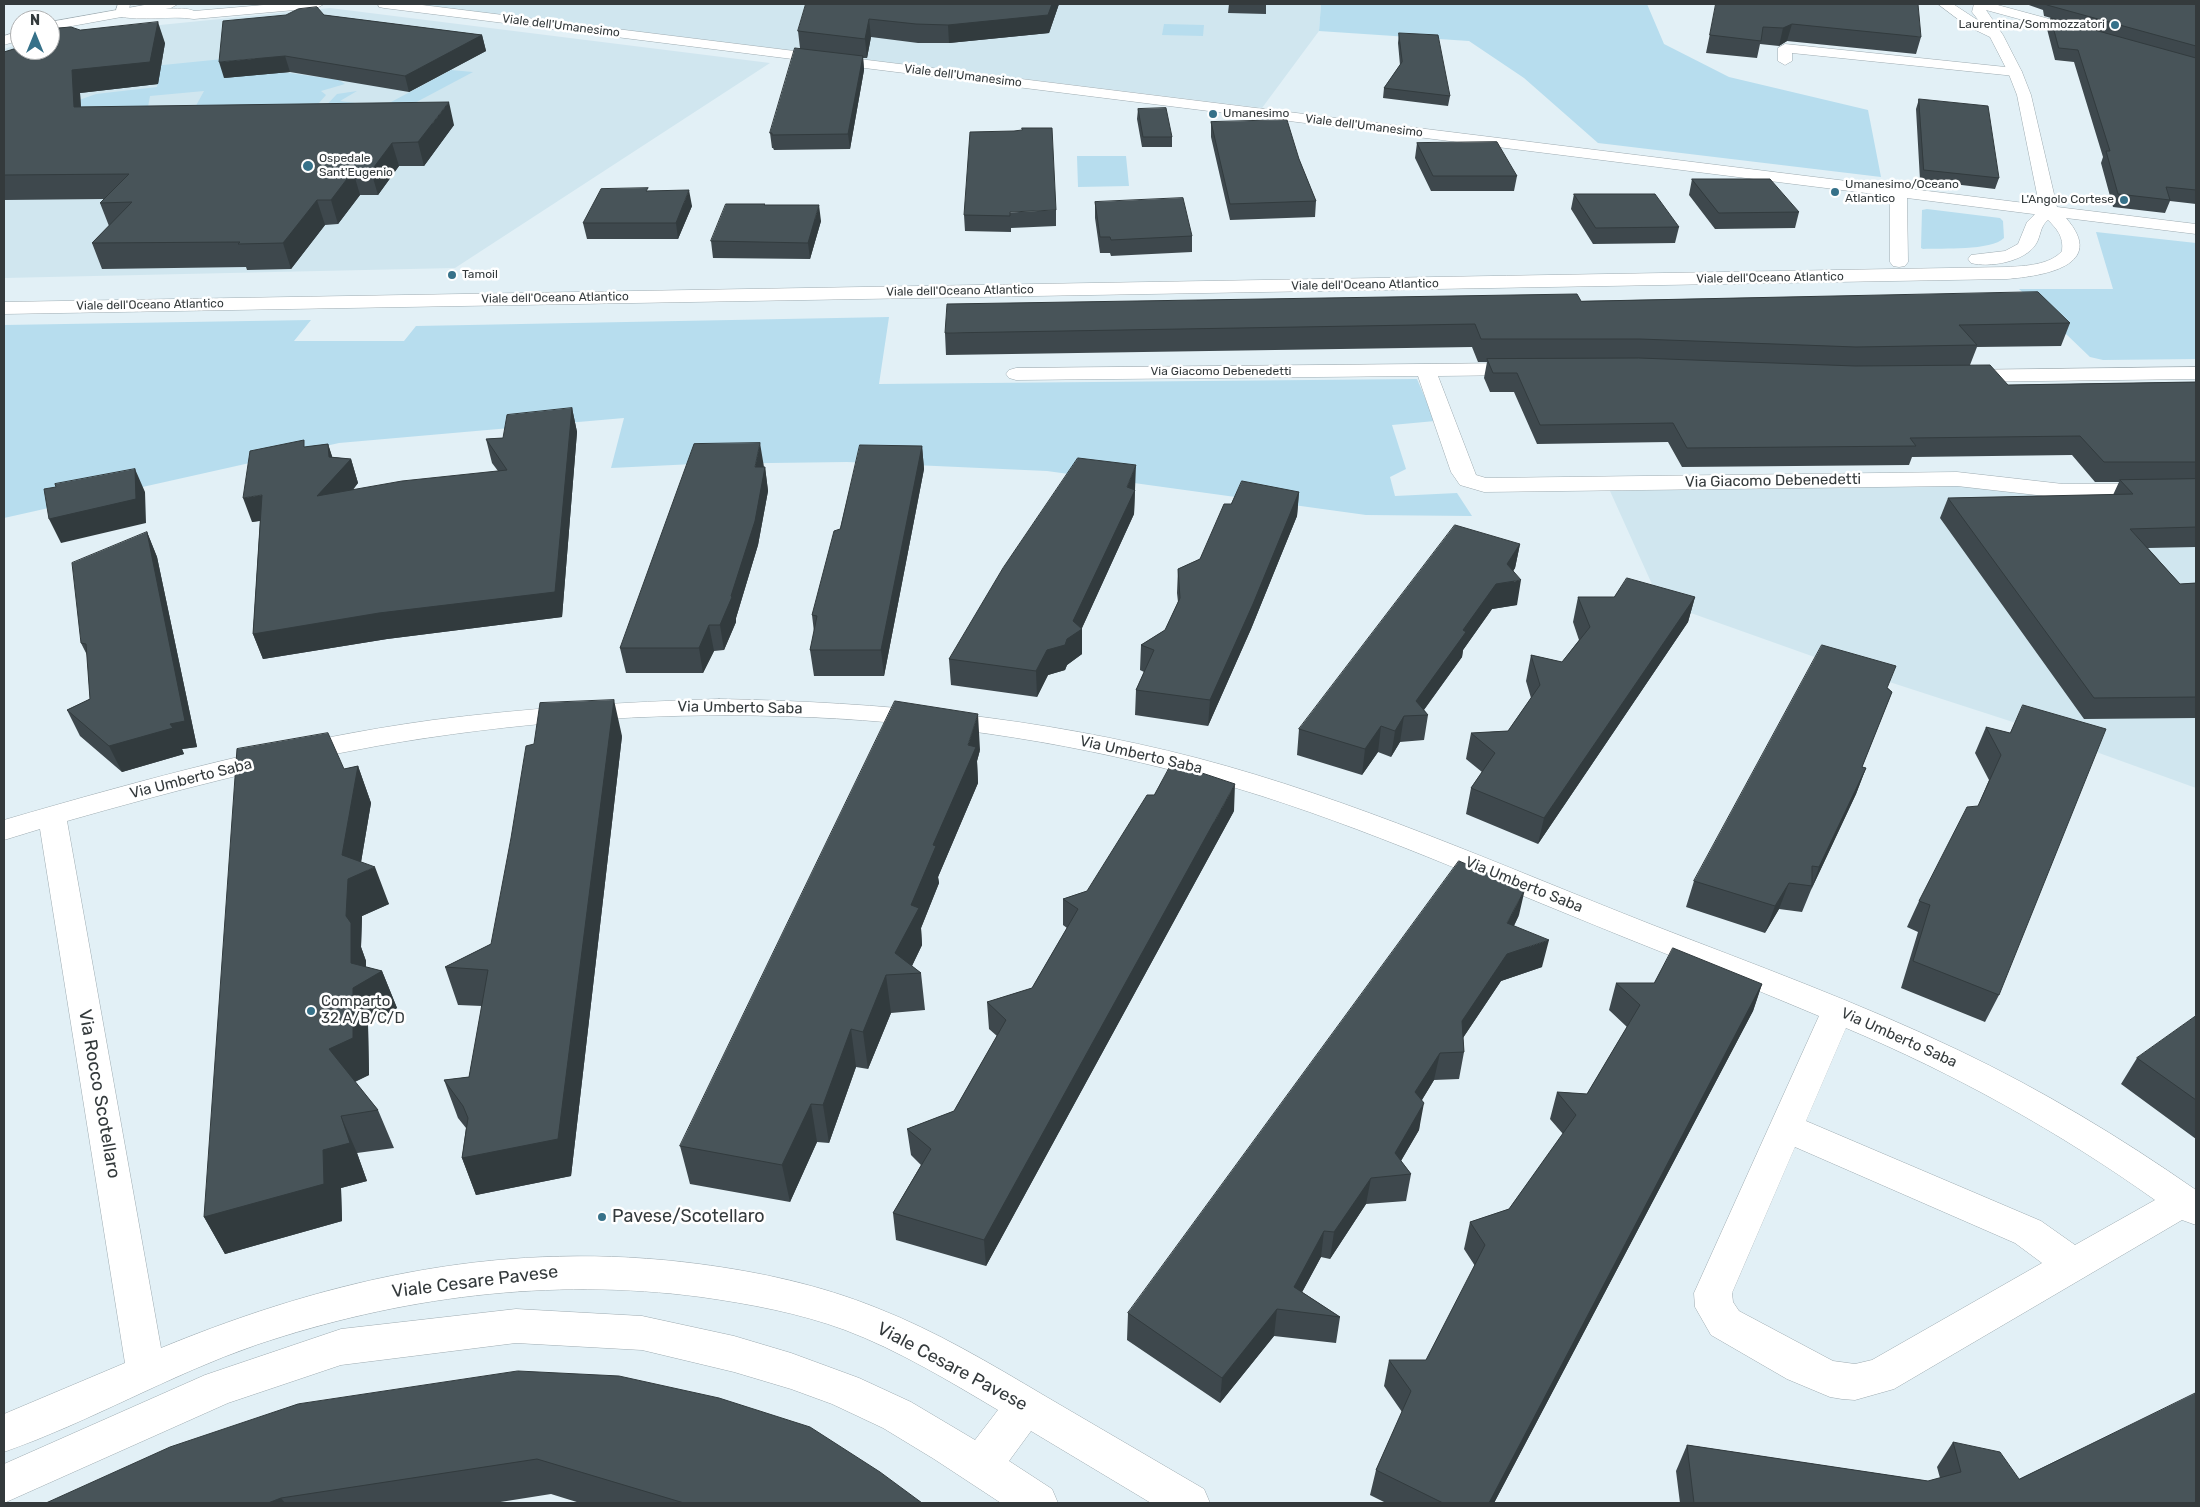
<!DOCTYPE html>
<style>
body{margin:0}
#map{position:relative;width:2200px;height:1507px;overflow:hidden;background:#e2f0f6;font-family:Rubik,sans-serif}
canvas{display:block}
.frame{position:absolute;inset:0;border:5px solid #343a3c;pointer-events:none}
.north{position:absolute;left:10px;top:10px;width:50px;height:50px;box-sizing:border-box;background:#fff;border:1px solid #aeb0b1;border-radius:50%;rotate:0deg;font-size:14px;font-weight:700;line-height:20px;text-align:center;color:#343a3c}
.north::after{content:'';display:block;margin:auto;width:18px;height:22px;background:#367189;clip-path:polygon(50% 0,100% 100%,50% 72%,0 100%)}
</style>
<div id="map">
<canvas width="2200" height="1507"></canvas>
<div class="frame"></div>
<div class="north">N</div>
</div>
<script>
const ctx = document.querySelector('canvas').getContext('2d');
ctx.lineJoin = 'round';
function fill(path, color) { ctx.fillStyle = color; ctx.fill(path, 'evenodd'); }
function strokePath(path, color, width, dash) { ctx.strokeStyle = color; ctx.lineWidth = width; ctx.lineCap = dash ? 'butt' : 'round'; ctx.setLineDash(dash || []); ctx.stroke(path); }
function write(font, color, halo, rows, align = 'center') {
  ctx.font = font + ' Rubik,sans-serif'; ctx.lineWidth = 5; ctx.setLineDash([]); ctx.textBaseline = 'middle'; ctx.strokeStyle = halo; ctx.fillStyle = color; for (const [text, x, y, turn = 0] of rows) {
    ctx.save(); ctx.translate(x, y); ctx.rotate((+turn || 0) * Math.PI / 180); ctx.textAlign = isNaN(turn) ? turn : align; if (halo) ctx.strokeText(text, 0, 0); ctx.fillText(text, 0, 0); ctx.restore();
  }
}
fill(new Path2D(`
 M413,4H1321L1319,31L1262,108Z
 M330,8L770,63L455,268L4,278V49L20,44V50H50V36Z
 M1975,485L2196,500V788L2016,723L1837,665L1660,602L1610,491Z`), '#d0e6ef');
fill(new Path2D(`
 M1321,4H1647L1664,44L1729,77L1868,110L1881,177L1598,143L1524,78L1469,41L1319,31Z
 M1164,24L1204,25L1203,36L1162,35Z
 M233,58L282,72L339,80L345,84L321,91L326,95L311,112L192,113L204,91L150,96L148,107L34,116L96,94L157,87L159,76L153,66Z
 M451,70L473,72L409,106L386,111H321L337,94L357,91L340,101L355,103L350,106L378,109Z
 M1077,156H1126L1129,186L1078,187Z
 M1927,209L2000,218L2003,221L2004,238C1991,251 1942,248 1923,249L1921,248L1922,210Z
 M2096,232L2196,243V359L2103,360L2090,357L2019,289H2113Z
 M889,317L879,384L1417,379L1435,421L1392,425L1406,469L1390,477L1395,496L1457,493L1472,516L1366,515L1047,471L847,462L694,464L611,468L624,418L339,443L4,518V325L311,320L294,341H404L416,326Z`), '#b7ddee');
const minor = new Path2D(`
 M118,4H130L129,10C146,12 183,5 194,11L275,4H324L317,8L194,19C169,15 143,22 117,16L115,13Z
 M1785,44L2015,68L2020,69L2022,72L2020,75L2015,76L1792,53V61L1785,65L1778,61V48Z
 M1522,363L1529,365L1532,369L1529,373L1522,375L1438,376L1476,475L1486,478L1957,472L2063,484L2196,483V497L2063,498L1957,486L1484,492L1460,485L1451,472L1418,376L1016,380L1009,378L1006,374L1009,370L1016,368Z
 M2196,367V379L1963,382L1956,380L1953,376L1956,372L1963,370Z
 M719,699C881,702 1039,717 1197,758C1353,799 1500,865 1650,924C1753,964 1858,1002 1958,1050C2042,1090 2120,1137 2196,1190V1225L2182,1220L1894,1389L1855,1400L1842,1399L1830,1397L1787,1379L1711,1335L1695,1307L1694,1293L1819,1016C1735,980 1649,948 1565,913C1442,863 1319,809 1190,775C927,704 645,699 377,746C272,765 169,792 67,821L161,1348C336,1276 510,1239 699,1264C760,1272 820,1285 877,1308C936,1331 991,1364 1045,1396C1098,1427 1151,1458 1204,1489L1210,1503H1151L1031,1431L1009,1461L1052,1489L1058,1503H1001L934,1459L883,1428L832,1404L791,1389L734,1372L642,1350L516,1343L341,1365L228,1403L4,1503V1464L205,1375L341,1329L516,1309L642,1316L734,1336L791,1353L859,1378L911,1402L975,1440L998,1410C949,1381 898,1350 845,1330C799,1313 750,1304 701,1297C550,1277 399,1297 256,1345C169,1375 90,1422 4,1452V1414L125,1363L40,829L4,840V820C145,779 287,740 433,720C528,708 623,702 719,699ZM1846,1028C1955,1074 2058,1131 2155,1200L2075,1245L2041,1221L1806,1121ZM1795,1147L2015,1243L2042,1263L1872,1360L1855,1364L1833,1361L1739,1311L1733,1302L1732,1293Z`);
const tertiary = new Path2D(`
 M150,4H178L171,8L50,30V22Z
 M378,4H414L2049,206L2055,207L2058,211L2055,215L2049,216L1907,198L1908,262L1905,266L1899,267L1893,266L1890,262V196L384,8L379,7Z
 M20,31V40L4,45V36Z`);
const secondary = new Path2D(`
 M1938,4H1953L1979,21L1972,12L1974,4H1994L2090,30L2092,33L2085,37L1986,10L2003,35L2022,72L2031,95L2057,207L2196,224V234L2066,218C2108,266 2043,276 2007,279L4,314V302L2007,267C2025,266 2050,265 2062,251C2064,237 2057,229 2048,220C2040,226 2041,236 2036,244C2025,262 1989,268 1971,263L1968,259L1971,255L2005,251L2018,244L2027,222L2040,209L2017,95L2008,72L1990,37L1967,26Z`);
strokePath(minor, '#9eabb1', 1);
strokePath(tertiary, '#9eabb1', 1);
strokePath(secondary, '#9eabb1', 1);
fill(minor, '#fff');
fill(tertiary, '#fff');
fill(secondary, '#fff');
fill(new Path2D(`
 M806,4H1059L1049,33L949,43H918L871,37L867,58H863L864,70L850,149L774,150L773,148H772L770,133L800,48L798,31Z
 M1229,4H1266V14L1228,13Z
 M1716,4L1921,37L1916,54L1787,41L1779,46L1760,44L1757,58L1706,53Z
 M2026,4H2196V204L2170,201L2165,213L2113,207L2101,163L2103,157L2074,62L2055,60L2047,29L2051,18L2044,16L2043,10Z
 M324,15L482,35L486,51L409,92L290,72L224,78Z
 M80,30L165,43L158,84L80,93L81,107L454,125L424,166H399L378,195H360L338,224L325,225L291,269L247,270L246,267L102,269L92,243L109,226L100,203L104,199L4,200V52Z
 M1399,33L1450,96L1448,106L1383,98L1384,88L1400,65L1398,43Z
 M1919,99L1999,178L1995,189L1920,180L1916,109Z
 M1138,109L1172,137V147H1142L1137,119Z
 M1211,122L1299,159L1316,201L1315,217L1230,220L1211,137Z
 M1417,143L1517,176L1514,191H1431L1415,158Z
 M1692,179L1799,212L1795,228L1715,229L1689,195Z
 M648,191L692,206L678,239H587L583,223Z
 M1574,194L1679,227L1675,243L1593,244L1571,209Z
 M1095,202L1192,236V252L1111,256L1110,253H1100L1095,218Z
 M765,204V205L821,221L810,259L713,258L711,241Z
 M1056,210V226L1011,228V232L965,231L964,215Z
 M1581,301L2070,323L2061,346L1977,347L1970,365L2008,385L2196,382V547L2148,548L2180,584L2196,583V718L2084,719L1940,518L1948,498L2113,495L2119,482H2095L2072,455L1912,457L1909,465L1682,467L1668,442L1537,444L1514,392H1490L1484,378L1487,362H1478L1472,347L946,355L945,333Z
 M572,408L577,432L562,617L387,639L263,659L253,634L260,521L252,522L306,447L328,444L332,457L351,459L358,483L353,490L498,471L492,463L486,439L503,438Z
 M922,446L924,469L884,676H814L810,650L814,632L812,615L840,529Z
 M764,467H765L768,491L758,545L736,618V622L724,650L714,651L703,673H626L620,648Z
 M1135,489L1134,514L1082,628V654L1067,665L1065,670L1048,675L1037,697L951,685L949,659Z
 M1299,492L1297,516L1251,629L1208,726L1135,715L1136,690L1144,672L1140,670L1141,645L1165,630L1178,602L1177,593L1178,569L1200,559L1231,504Z
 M147,532L157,557L197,747L182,749L184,754L122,772L80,736L67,710L90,699L87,655L81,643Z
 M1520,544L1515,568L1513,571L1517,605L1492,609L1463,650L1462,657L1424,710L1428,715L1424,740L1400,742L1391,757L1378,752L1362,775L1297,755L1299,729Z
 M1578,597H1695L1688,622L1538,844L1466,814L1471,788L1482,772L1466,759L1471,733L1508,731L1531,698L1526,681L1531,655L1562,662L1579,640L1573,622Z
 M1888,688L1892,692L1862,767L1866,768L1856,794L1811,890L1802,912L1779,909L1765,933L1686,907L1694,881Z
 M1986,727L2010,733L1999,995L1985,1022L1901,988L1918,932L1907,927L1919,901L1978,806L1989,780L1975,753Z
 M622,736L571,1176L476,1195L462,1158L466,1128L458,1118L444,1080L469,1077L482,1006L458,1005L445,967L491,944Z
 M980,750L977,761L978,783L938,877L939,883L921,928L922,945L912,966L921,973L925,1010L891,1013L868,1069L856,1067L829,1143L817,1142L790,1202L690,1184L680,1146Z
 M358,766L371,803L361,862L389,904L362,916L361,947L366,961V967L382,971L397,1008L368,1025L369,1075L355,1082L378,1110L394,1148L357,1153L367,1181L341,1188L342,1221L225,1254L204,1217L344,769Z
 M1234,811L986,1266L896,1240L893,1213L921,1165L911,1155L907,1129L954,1111L997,1036L989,1029L987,1002L1032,988L1067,928L1063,925V899L1087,891Z
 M1519,915L1514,926L1542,967L1501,981L1463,1038L1464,1052L1459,1079L1434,1080L1422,1100L1419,1130L1401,1161L1411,1174L1406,1201L1366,1204L1330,1259L1321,1257L1302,1292L1340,1317L1336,1343L1274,1336L1220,1403L1127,1340L1128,1313Z
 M1616,983L1762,984L1753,1011L1494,1503H1386L1370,1495L1376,1470L1402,1412L1384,1386L1389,1360H1426L1475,1266L1464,1249L1470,1222L1509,1209L1563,1134L1550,1119L1557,1092L1587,1094L1627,1027L1609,1010Z
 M2196,1016V1139L2121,1084L2137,1058Z
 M298,1404L922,1503H580L551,1494L494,1503H46Z
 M1953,1442L2019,1479L2196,1503H1680L1676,1471L1687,1445L1928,1481L1940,1478L1937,1467Z`), '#3e484d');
fill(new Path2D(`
 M1052,4H1059L1049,33L949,43L948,25Z
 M869,19L871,37L867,58L865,39Z
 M158,22L165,43L158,84L80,93L82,130L74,107L72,70Z
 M1792,24L1787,41L1779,46L1783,28Z
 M482,35L486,51L409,92L405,76Z
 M285,56L290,72L224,78L219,62Z
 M863,56L864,70L850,149L848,134Z
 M449,102L454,125L424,166L418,142Z
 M392,143L399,166L378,195L371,171Z
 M353,171L360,195L338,224L331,200Z
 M689,190L692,206L678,239L676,223Z
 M317,200L325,225L291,269L283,243Z
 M819,205L821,221L810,259L808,243Z
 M572,408L577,432L562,617L387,639L263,659L253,634L379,613Z
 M760,443L764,467H755Z
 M328,444L336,468L351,459L358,483L325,520L317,496L329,457Z
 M922,446L924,469L884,676L881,650Z
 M1136,465L1134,514L1081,630L1082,629V654L1067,665L1065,670L1048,675L1037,697L1036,671L1127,487Z
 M765,467L768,491L758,545L736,618V622L724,650L720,625L731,596Z
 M135,469L145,492L146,523L61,543L49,519Z
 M1299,492L1297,516L1251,629L1208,726L1210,700Z
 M262,495L271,519L252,522L243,498Z
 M147,532L157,557L197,747L182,749L184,754L122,772L109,746L170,724Z
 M1520,544L1515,568L1506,583L1521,580L1517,605L1492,609L1463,650L1462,657L1420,715L1416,701Z
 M1695,597L1688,622L1538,844L1544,818Z
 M709,625L714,651L703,673L699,648Z
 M614,700L622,736L571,1176L476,1195L462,1158Z
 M978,714L980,750L977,761L978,783L938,877L939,883L921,928L922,945L908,974L895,953L911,905L968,745Z
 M1404,716L1400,742L1391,757L1395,731Z
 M1381,726L1378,752L1362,775L1365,749Z
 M358,766L371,803L359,874L375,867L389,904L362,916L361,947L366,961V980L382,971L397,1008L368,1025L369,1075L345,1086L329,1049L351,963L346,916L342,855Z
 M1866,768L1856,794L1811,890L1819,867Z
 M1235,784L1234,811L986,1266L984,1240Z
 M1789,883L1779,909L1765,933L1775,906Z
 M1525,889L1519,915L1502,949L1507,923Z
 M1549,940L1542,967L1501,981L1456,1048L1462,1021L1507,954Z
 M886,975L891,1013L868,1069L863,1032Z
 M1762,984L1753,1011L1494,1503H1489Z
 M851,1029L856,1067L829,1143L823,1105Z
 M1440,1053L1434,1080L1410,1119L1415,1092Z
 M1424,1103L1419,1130L1392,1176L1395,1153Z
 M811,1104L817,1142L790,1202L782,1165Z
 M341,1116L357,1153L367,1181L341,1188L342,1221L225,1254L204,1217Z
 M1371,1178L1366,1204L1330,1259L1334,1232Z
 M1324,1231L1321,1257L1292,1311L1294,1287Z
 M1277,1309L1274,1336L1220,1403L1222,1378Z
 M281,1498L285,1503H268Z`), '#323b3e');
const building = new Path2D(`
 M806,4H1052L1048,15L948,25L916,24L869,19L865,39L798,31Z
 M1716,4H1918L1921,37L1792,24L1783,28L1763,27L1761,41L1710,35Z
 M2047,4H2196V46L2047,5Z
 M317,7L324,15L482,35L405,76L285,56L219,62L223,21L286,15L298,9Z
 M2051,18L2196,58V190L2166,187L2170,200L2118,194L2106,151H2110L2078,50L2059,48Z
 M158,22L150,62L72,70L74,107L449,102L418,142L392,143L371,171H353L331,200H317L283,243L238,244L240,242L92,243L132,202L100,203L129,174L4,175V52L20,47V50H50V32L58,28L71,27L80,30Z
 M1399,33L1438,35L1450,96L1384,88L1402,62Z
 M795,48L863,56L848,134L772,135V133H770Z
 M1919,99L1988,106L1999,178L1924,170Z
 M1166,108L1172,137H1143L1138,109Z
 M1287,120L1299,159L1316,201L1230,204L1211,122Z
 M1022,128H1052L1056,210L1010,212V216L964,215L970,132L1014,131L1022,130Z
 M1497,142L1517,176H1433L1417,143Z
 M1692,179H1770L1799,212L1719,213Z
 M648,188L646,191L689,190L676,223H583L601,189Z
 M1574,194H1655L1679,227L1596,228Z
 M1183,198L1192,236L1111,240L1110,237H1100L1095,202Z
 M726,204H765L764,205H819L808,243L711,241Z
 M2038,292L2070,323L1959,325L1977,345L1856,347L1640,339H1481L1475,324L945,333L947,304L1577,294L1581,301Z
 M1639,358L1855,366L1990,365L2008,385L2196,382V462H2104L2080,436L1910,438L1916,446L1687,448L1673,423L1540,425L1517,373H1493L1487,359Z
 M572,408L555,592L379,613L253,634L262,495L243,498L250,451L304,440V447L328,444L329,457L351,459L317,496L402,481L507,470L486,439L503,438L507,415Z
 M760,443L755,467H765L755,521L731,596L732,597L720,625H709L699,648H620L694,444Z
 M860,445L922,446L881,650H810L817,616L812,615L834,531L840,529Z
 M1078,458L1136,465L1127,487L1135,490L1073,621L1082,629L1067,639L1065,645L1047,650L1036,671L949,659L1003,568Z
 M135,469L136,499L49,519L44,489L56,487L55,484Z
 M2196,479V527L2130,529L2180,584L2196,583V697L2094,698L1948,498L2133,494L2120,480Z
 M1242,481L1299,492L1253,604L1210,700L1136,690L1154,650L1141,645L1165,630L1180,598L1178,569L1200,559L1224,504H1231Z
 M1455,525L1520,544L1507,564L1521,580L1496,584L1463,630L1466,632L1416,701L1428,715L1404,716L1395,731L1381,726L1365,749L1299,729Z
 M147,532L185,721L170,724L173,728L109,746L67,710L90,699L86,644L81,643L72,563Z
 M1627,578L1695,597L1544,818L1471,788L1495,753L1471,733L1508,731L1540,685L1531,655L1562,662L1590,627L1578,597H1614Z
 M1822,645L1896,666L1887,688L1892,692L1862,767L1866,768L1819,867L1812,866V886L1789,883L1775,906L1694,881Z
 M614,700L558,1139L462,1158L468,1118L463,1106L444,1080L469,1077L488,970L445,967L491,944L511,838L526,746L534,744L540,703Z
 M895,701L978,714L968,745L976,747L933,845L936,846L911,905L919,908L895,953L921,973L886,975L863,1032L851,1029L823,1105L811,1104L782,1165L680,1146Z
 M2023,705L2106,729L1999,995L1913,961L1930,905L1919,901L1967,807L1978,806L2001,755L1986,727L2010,733Z
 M328,733L344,769L358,766L342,855L375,867L348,879L346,916L351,923V963L382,971L353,988V1038L329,1049L378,1110L341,1116L350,1143L323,1150L324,1184L204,1217L237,749Z
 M1172,763L1235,784L984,1240L893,1213L931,1149L907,1129L954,1111L1006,1020L987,1002L1032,988L1078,909L1063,899L1087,891L1147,795H1154Z
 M1459,861L1525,889L1507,923L1549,940L1507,954L1462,1021L1464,1052L1440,1053L1415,1092L1424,1103L1395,1153L1411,1174L1371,1178L1334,1232L1324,1231L1294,1287L1340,1317L1277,1309L1222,1378L1128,1313Z
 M1673,948L1762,984L1489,1503H1443L1376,1470L1411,1391L1389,1360H1426L1485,1245L1470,1222L1509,1209L1576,1115L1557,1092L1587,1094L1640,1005L1616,983H1654Z
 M2196,1016V1100L2137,1058Z
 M518,1371L619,1376L719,1398L810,1427L880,1472L922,1503H684L537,1459L281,1498L268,1503H46L170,1447L298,1404Z
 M2196,1393V1503H1694L1687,1445L1928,1481L1961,1472L1953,1442L2000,1452L2019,1479Z`);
fill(building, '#485459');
strokePath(building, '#323b3e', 1);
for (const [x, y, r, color] of [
 [2115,25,5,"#367189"],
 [1213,114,5,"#367189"],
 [308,166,6,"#367189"],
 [1835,192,5,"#367189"],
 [2124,200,5,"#367189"],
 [452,275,5,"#367189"],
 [311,1011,5,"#367189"],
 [602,1217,5,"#367189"]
]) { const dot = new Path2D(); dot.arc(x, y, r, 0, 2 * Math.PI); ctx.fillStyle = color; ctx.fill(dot); strokePath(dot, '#fff', 2); }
write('12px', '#343a3c', '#fff', [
 ["Laurentina/Sommozzatori",2105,25,"right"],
 ["Umanesimo",1223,114],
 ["Ospedale",319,159],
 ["Sant'Eugenio",319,173],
 ["Umanesimo/Oceano",1845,185],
 ["Atlantico",1845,199],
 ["L'Angolo Cortese",2114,200,"right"],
 ["Tamoil",462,275]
], 'left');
write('12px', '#343a3c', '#fff', [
 ["Viale dell'Umanesimo",561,26,7],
 ["Viale dell'Umanesimo",963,76,7],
 ["Viale dell'Umanesimo",1364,126,7],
 ["Viale dell'Oceano Atlantico",1770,278,-1],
 ["Viale dell'Oceano Atlantico",1365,285,-1],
 ["Viale dell'Oceano Atlantico",960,291,-1],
 ["Viale dell'Oceano Atlantico",555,298,-1],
 ["Viale dell'Oceano Atlantico",150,305,-1],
 ["Via Giacomo Debenedetti",1221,372]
]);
write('15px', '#343a3c', '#fff', [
 ["Via Giacomo Debenedetti",1773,481,-1],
 ["Via Umberto Saba",740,708,1],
 ["Via Umberto Saba",1141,755,13],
 ["Via Umberto Saba",191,779,-14],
 ["Via Umberto Saba",1524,885,22],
 ["Via Umberto Saba",1899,1038,24]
]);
write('15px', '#343a3c', '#fff', [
 ["Comparto",321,1002],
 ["32 A/B/C/D",321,1019]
], 'left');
write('18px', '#343a3c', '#fff', [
 ["Via Rocco Scotellaro",99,1094,80],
 ["Viale Cesare Pavese",475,1282,-7],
 ["Viale Cesare Pavese",952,1367,28]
]);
write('18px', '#343a3c', '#fff', [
 ["Pavese/Scotellaro",612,1217]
], 'left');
</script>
